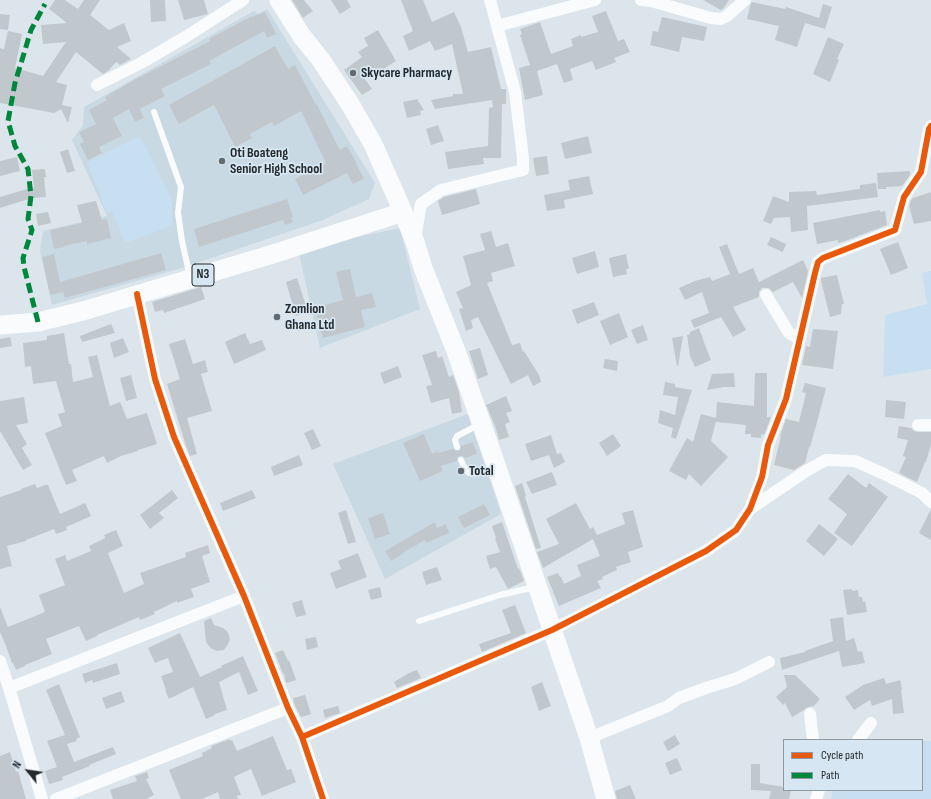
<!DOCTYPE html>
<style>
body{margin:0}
#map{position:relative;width:931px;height:799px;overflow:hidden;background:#dce5ec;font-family:"Sofia Sans Condensed",sans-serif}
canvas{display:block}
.legend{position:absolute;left:783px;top:739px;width:140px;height:52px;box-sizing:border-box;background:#d6e6f2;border:1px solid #8e9aa3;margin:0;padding:5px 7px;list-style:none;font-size:12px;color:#23292d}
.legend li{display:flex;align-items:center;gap:8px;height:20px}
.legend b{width:20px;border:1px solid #8e9aa3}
.north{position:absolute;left:8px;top:751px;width:40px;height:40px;-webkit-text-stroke:3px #d6e6f2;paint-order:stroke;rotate:300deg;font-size:11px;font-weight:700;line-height:16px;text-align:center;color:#23292d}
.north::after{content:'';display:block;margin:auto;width:14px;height:18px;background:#23292d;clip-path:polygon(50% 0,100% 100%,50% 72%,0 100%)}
</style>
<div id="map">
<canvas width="931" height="799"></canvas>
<ul class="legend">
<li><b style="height:5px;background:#e8590c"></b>Cycle path</li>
<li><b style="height:5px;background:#00873e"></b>Path</li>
</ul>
<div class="north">N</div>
</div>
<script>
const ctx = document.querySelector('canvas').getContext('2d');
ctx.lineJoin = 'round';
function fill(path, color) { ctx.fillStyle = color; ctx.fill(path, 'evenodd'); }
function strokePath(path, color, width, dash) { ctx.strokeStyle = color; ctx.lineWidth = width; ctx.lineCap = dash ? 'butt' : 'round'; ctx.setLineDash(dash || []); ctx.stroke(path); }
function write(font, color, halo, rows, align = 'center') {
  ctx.font = font + ' "Sofia Sans Condensed",sans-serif'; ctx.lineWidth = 3.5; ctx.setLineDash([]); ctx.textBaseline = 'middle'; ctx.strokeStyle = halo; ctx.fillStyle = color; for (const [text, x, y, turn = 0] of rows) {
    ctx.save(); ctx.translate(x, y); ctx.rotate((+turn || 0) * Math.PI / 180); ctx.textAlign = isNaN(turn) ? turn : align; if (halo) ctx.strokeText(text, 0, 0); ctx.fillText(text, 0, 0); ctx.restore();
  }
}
fill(new Path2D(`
 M267,9L375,183L369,199L323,220L182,268L52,305L40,251L43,231L107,216L72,140L83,125L84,107L254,11L258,14Z
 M400,228L420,309L320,348L298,249Z
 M468,414L501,514L385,579L333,464Z`), '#c8d9e4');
fill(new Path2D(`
 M140,136L172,199V226L125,243L112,211L107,213L87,162Z
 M931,271V369L883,377L885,315L927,304L922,273Z
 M922,741H931V799H831L833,790H922Z`), '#c7dff0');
fill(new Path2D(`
 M55,0H65L78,9L84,0H100L90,15L109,30L124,23L131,41L117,47L131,59L120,65L116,62L108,71L103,74L76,52L56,82L67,85L62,105L72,107L68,123L61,109L54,113L0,103V48L4,49L8,31L22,34L15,68L43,76L66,42L43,44L41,25L67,23L49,9Z
 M150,0H165L166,21L151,22Z
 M178,0H204L208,14L184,20Z
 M292,0H304L313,11L303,18Z
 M331,0H347L351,7L340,14Z
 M401,0H423L432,22L454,12L461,27L468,52L491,47L501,89H506V104H502L501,158H483L484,164L448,169L445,152L488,146L489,108L493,107L492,100L435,109L431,100L453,96V94H463L452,44L435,51L430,41L409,51L403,36L413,31Z
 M703,0H729L723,9L721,10Z
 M752,2L785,9L786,7L819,18L823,4L832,7L825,29L805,23L797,47L775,40L779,26L747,19L750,6Z
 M606,11L618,41L624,39L630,52L614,58L616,62L596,70L592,61L570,69L573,80L564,83L557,64L537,71L543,95L525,100L519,68L530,65L520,35L522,34L520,29L540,22L551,54L573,46L571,39L581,35V37L598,32L592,16Z
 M265,12L276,34L267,38L264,31L209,61L211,64L161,89L165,96L140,109L144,118L135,122L129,109L113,118L122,136L99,147L102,153L88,160L80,144L84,142L79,132L96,124L89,110L107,100L105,97L136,79L210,41L209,39L252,16V17Z
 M0,14L10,15L8,30L0,29Z
 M662,17L707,27L704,41L682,37L679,52L650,45L653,31L658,32Z
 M378,30L396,61L382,70L381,68L364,78L372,89L362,95L344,70L362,57L358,52L368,46L364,38Z
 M828,37L844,44L837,59L839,60L830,82L813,74Z
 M275,46L288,69L295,65L316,105H317L340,150L347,146L357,163H356L364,179L353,184L347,173L303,195L295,179L326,163L301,111L274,126L272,122L250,134L252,138L235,147L214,105L179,124L169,105Z
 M418,99V102H419L424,110L420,111L421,115L407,118L403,102Z
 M438,125L444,141L431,145L426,129Z
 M588,136L592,153L565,159L561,143Z
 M68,149L75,171L67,173L60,152Z
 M547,156L549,174L536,176L533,158Z
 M17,157L20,171L0,176V161Z
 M45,169L46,177H44L46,197L32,198L0,208V197L34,187L32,170Z
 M910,171V175L902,186L886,187V189H878L877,173Z
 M589,176L593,194L564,200L565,208L547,211L544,195L570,190L568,180Z
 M876,183L878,197L807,206L808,230L791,232L790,217L774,218L771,224L763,221L773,196L789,202V192L816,191L817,195L860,189V185Z
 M476,189L480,204L442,215L438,201L444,197Z
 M931,192V221L914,224L909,206L911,200L913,198Z
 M287,199L293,217L291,218L293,222L285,225L283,220L199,247L194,229Z
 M96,201L102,220L107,219L111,238L87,244V241L64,246L65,247L54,249L50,230L82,223L77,205Z
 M880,210V212L885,211L887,225L845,241L838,243V240L817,244L813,223Z
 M48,212L51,223L38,226L36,214Z
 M491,231L496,247L508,243L515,266L491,273L493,281L487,283L512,345L520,343L523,352L524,351L539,375L541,382L533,386L528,375L511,384L478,317L471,320L473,328L466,331L459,309L463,308L456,292L471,285L463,256L485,250L480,234Z
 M771,237L786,244L783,252L767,245Z
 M898,242L908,268L891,275L880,249Z
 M727,244L739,274L753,268L759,282L803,260L808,271L802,298L793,282L773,292L769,288H762L759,292V297L733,307L746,330L733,337L721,317L694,328L691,320L709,313L702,292L685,300L679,288L695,281L710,277L712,281L730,274L719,247Z
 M595,251L599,267L577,274L572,258Z
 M161,253L166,270L65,298L63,292L50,295L42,257L54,254L60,282Z
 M626,254L629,269H626L627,274L613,277L609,258Z
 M350,269L356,297L372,293L376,307L361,310L365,327L323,338L316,313L326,310L325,305L343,300L336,272Z
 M837,275L844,304H842L841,314L830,317L821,281V278Z
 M297,278L308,312L296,316L286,282Z
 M201,287L205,299L164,313L163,310L155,312L152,302Z
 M594,302L599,315L577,324L572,310Z
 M619,313L628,337L610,345L600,321Z
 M111,324L115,333L82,342L80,336Z
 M643,325L648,340L637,344L631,330Z
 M699,328L705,345L711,360L695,367L690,356L687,335L690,334V332Z
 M813,329L826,330L838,331L833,369L802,365L806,346L810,347Z
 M64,333L69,364H71L73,382L93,377L88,357L97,355L110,406L120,402L127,419L147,413L157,444L138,450V451L121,456L107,463L104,456L72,470L77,481L66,485L45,433L62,426L58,414L65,412L56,381L33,384L31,366L25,367L23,343L47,340V336Z
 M245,333L250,344L262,340L266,350L234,364L225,342Z
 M683,336L678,366H677L672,338Z
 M10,337L12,346L0,348V339Z
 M123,338L129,352L114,358L110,343Z
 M185,339L193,364L205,360L208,372L201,374L212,411L187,418L197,454L190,456L186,446L167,384L180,379L169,344Z
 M480,348L488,375L478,379L469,351Z
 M436,351L438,358L442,356L449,377L453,375L459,392L462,412L452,414L449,398L431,403L426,386L432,385L422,355Z
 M605,359L618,361L617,371L603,368Z
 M398,366L402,377L384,384L380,373Z
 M734,373L735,387H724L707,390L712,374Z
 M755,373H767V417H771L764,435L761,434V438L751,437V434H745L746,425L716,422V421L711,441L728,457L714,472L701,486L689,474L686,480L669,471L687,438L693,442L701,414L716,418L717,402L754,406Z
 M131,375L137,398L126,401L120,378Z
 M665,382L675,384V387L692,390L676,439L671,437L673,428L658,423L660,410L675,415L678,397L663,395Z
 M805,383L826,388L816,426L810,447H809L805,463L794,470L774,465L781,436H780L786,419L799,422L806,393L802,392Z
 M506,396L512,411L506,413L510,422L505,424L509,437L499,440L495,426L486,405Z
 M24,397L28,423L16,425L27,444L22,448L32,465L23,470L0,431V401Z
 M886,400L906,402L904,419L885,417Z
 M899,426L911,428L914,431L918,432H931V444L926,462H925L917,482L899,473L906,457L903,456L908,440L897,438Z
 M313,429L321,446L312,450L304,433Z
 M424,434L432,454L437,451L438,453L453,449L456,451H459L461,448V446L473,442L477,454L465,458L463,456H459L457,458V461L441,466L443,471L420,481L403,443Z
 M613,434L621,446L607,456L599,443Z
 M551,435L557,454L561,453L565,462L554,468L549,455L531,461L525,444Z
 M299,455L303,465L274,476L271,467Z
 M552,472L557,485L532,494L526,482Z
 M848,474L866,488L869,483L888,497L852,546L834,533L847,514L828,499Z
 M522,483L526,496L525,497L541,548L536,549L515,486Z
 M35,484L37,488L45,485H48L60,514L85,503L91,516L66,527L67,530L56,534L54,529L26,540V541L7,546L12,566L0,569V497L21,490V489Z
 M172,490L178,498L159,513L164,518L150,529L140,515Z
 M252,490L256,498L223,511L220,503Z
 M576,503L590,529L593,527L597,535L625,524L622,513L633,510L643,547L628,552L631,562L616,567L617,570L602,577L603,579L597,581L601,588L559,606L547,577L558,573L560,577H561L564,584L581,576L577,565L600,556L593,539L543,568L537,552L559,544L546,519Z
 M484,504L490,515L464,528L458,517Z
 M931,509V540L919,533Z
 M346,510L356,542L348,544L338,513Z
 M383,513L390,534L375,539L368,518Z
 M435,522L437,528L446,524L449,533L426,543L425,540L404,552V553L391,561L385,551Z
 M502,522L518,569L519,568L524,581L508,589L496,567L490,569L486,556L500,552L495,539L496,538L492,526Z
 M819,524L838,539L824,556L806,541Z
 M116,530L123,546L108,553L124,593L144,584L140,573L186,557L185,553L208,545L210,553L202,556L210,582L191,589L194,597L177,603V601L154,612L155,614L140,620L139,617L97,635V636L86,641L79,626L46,639L52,654L25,665V666L16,670L13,663H12L6,646L0,632V607L8,627L45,612L39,595L65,585L55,559L65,555L67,561L91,551L89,546L105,538L104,535Z
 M358,553L367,577L336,589L330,573L341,569L338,561Z
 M437,567L442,580L426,585L422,572Z
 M380,587L382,597L371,600L368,590Z
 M852,589V591L858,590L859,597H862L863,602L865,601L867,612L847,615L843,590Z
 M302,600L306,615L296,617L292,603Z
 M515,605L526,633L482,652L479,644L511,633L502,610Z
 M843,617L846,641L854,638L858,652L862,651L865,663L842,667L839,651L782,670L780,658L805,652V651L833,641L830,619Z
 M211,618L214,625L223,628L227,631L229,635L230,640L228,644L224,650L217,651L212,649L209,646L206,642L204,621Z
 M180,633L200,677L222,667L221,666L243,656L258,691L248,695L239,672L219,682L227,710L215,714V715L206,719L193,687L169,699L165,690H166L161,676L173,672L168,658L155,663L148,648Z
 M316,637L318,647L307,650L305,639Z
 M283,650L288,661L289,660L296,680L286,683L284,673L283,674L275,653Z
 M117,663L120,674L93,683L92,680L85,683L82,674Z
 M417,670L421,678L397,688L394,682L409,673Z
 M784,675H795L820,699L813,707L812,706L806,708L804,710L792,717L785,703L783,705L776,697L787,687Z
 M884,678L886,684L900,680L902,689L901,690L904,713L893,714L892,699L872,706L870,700L854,710L845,697L863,685Z
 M542,682L551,706L539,711L531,687Z
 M59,684L74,722L80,737L76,739L77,741L67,744L74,762L113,747L116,754L89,765L90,766L62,777L63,780L49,784L45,771L57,767L47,741L65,735L46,690Z
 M121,691L125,702L106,709L102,698Z
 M305,695L311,714L301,717L295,706L293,698Z
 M338,706L340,713L325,718L323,710Z
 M675,735L680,744L668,751L663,742Z
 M273,736L287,770L291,769L296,782L262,796L251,769L234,777L241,795L237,796L238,799H220L218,792L202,799H181L169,770L203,756L202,753L212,748L211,746L230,739V741L232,740L237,751Z
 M10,752L16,772L18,771L26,799H0V756Z
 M677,758L682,770L670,775L665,763Z
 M751,764H760V783L784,787V790H791L789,799H769L771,791L751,790Z
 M147,772L149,778L146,779L154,795L146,799H113L110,790L137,781L135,776Z
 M630,785L636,799H617L615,791Z`), '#c1c8cd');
strokePath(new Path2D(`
 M154,112L181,187L178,213L182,241L190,277
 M457,447L455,440L457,436L480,424
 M461,460C463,464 465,471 469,473C474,476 489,468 494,466
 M419,621L500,595L535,587`), '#fafbfc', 6);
strokePath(new Path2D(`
 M641,0L651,1L711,18L721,19L727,16L745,0
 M497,26L595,0
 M97,85L141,63L187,36L243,0
 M415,238L421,204L441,190L523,170V158L515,92L490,0
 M137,294L155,379L174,437L244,596L288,708L302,737L323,799
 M766,295L789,333L800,339
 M918,425H931
 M750,509L806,471L826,460L855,461L882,473L922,493L931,502
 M0,661L9,688L42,799
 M9,688L244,596
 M810,714L813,740
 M302,737L552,630L706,551L736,530L750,509L762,477L768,445L786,399L815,273L818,262L823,258L895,230L904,197L921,172L929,129L931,126
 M589,738L668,706L679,698L706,688L735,679L769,662
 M858,740L871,723
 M56,799L288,708
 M816,799L819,790`), '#fafbfc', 12);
strokePath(new Path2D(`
 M279,0L301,35L321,60L350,104L373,144L403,212L415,242L423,268L456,351L496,465L589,738L606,799
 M0,325L38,322L83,311L273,254L403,212`), '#fafbfc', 19);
strokePath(new Path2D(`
 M38,322L24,267L23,258L32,230L28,219L31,196L28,169L15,146L8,121L15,83L25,50L31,30L45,4`), '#00873e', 5, [10, 5]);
strokePath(new Path2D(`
 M137,294L155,379L174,437L244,596L288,708L302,737L323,799
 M302,737L552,630L706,551L736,530L750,509L762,477L768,445L786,399L815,273L818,262L823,258L895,230L904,197L921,172L929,129L931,126`), '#e8590c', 6);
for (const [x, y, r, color] of [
 [353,73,4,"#646b70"],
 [222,161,4,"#646b70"],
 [277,317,4,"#646b70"],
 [461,471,4,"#646b70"]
]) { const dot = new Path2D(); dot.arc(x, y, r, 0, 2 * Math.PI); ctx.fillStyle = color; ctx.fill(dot); strokePath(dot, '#d6e6f2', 1.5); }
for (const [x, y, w] of [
 [203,275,22]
]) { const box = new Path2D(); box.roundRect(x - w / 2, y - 11, w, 22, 3); ctx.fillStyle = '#d6e6f2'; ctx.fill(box); strokePath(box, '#23292d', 1); }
write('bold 13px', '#23292d', null, [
 ["N3",203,275]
]);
write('bold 14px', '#23292d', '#d6e6f2', [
 ["Skycare Pharmacy",361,73],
 ["Oti Boateng",230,153],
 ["Senior High School",230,169],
 ["Zomlion",285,309],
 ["Ghana Ltd",285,325],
 ["Total",469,471]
], 'left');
</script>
